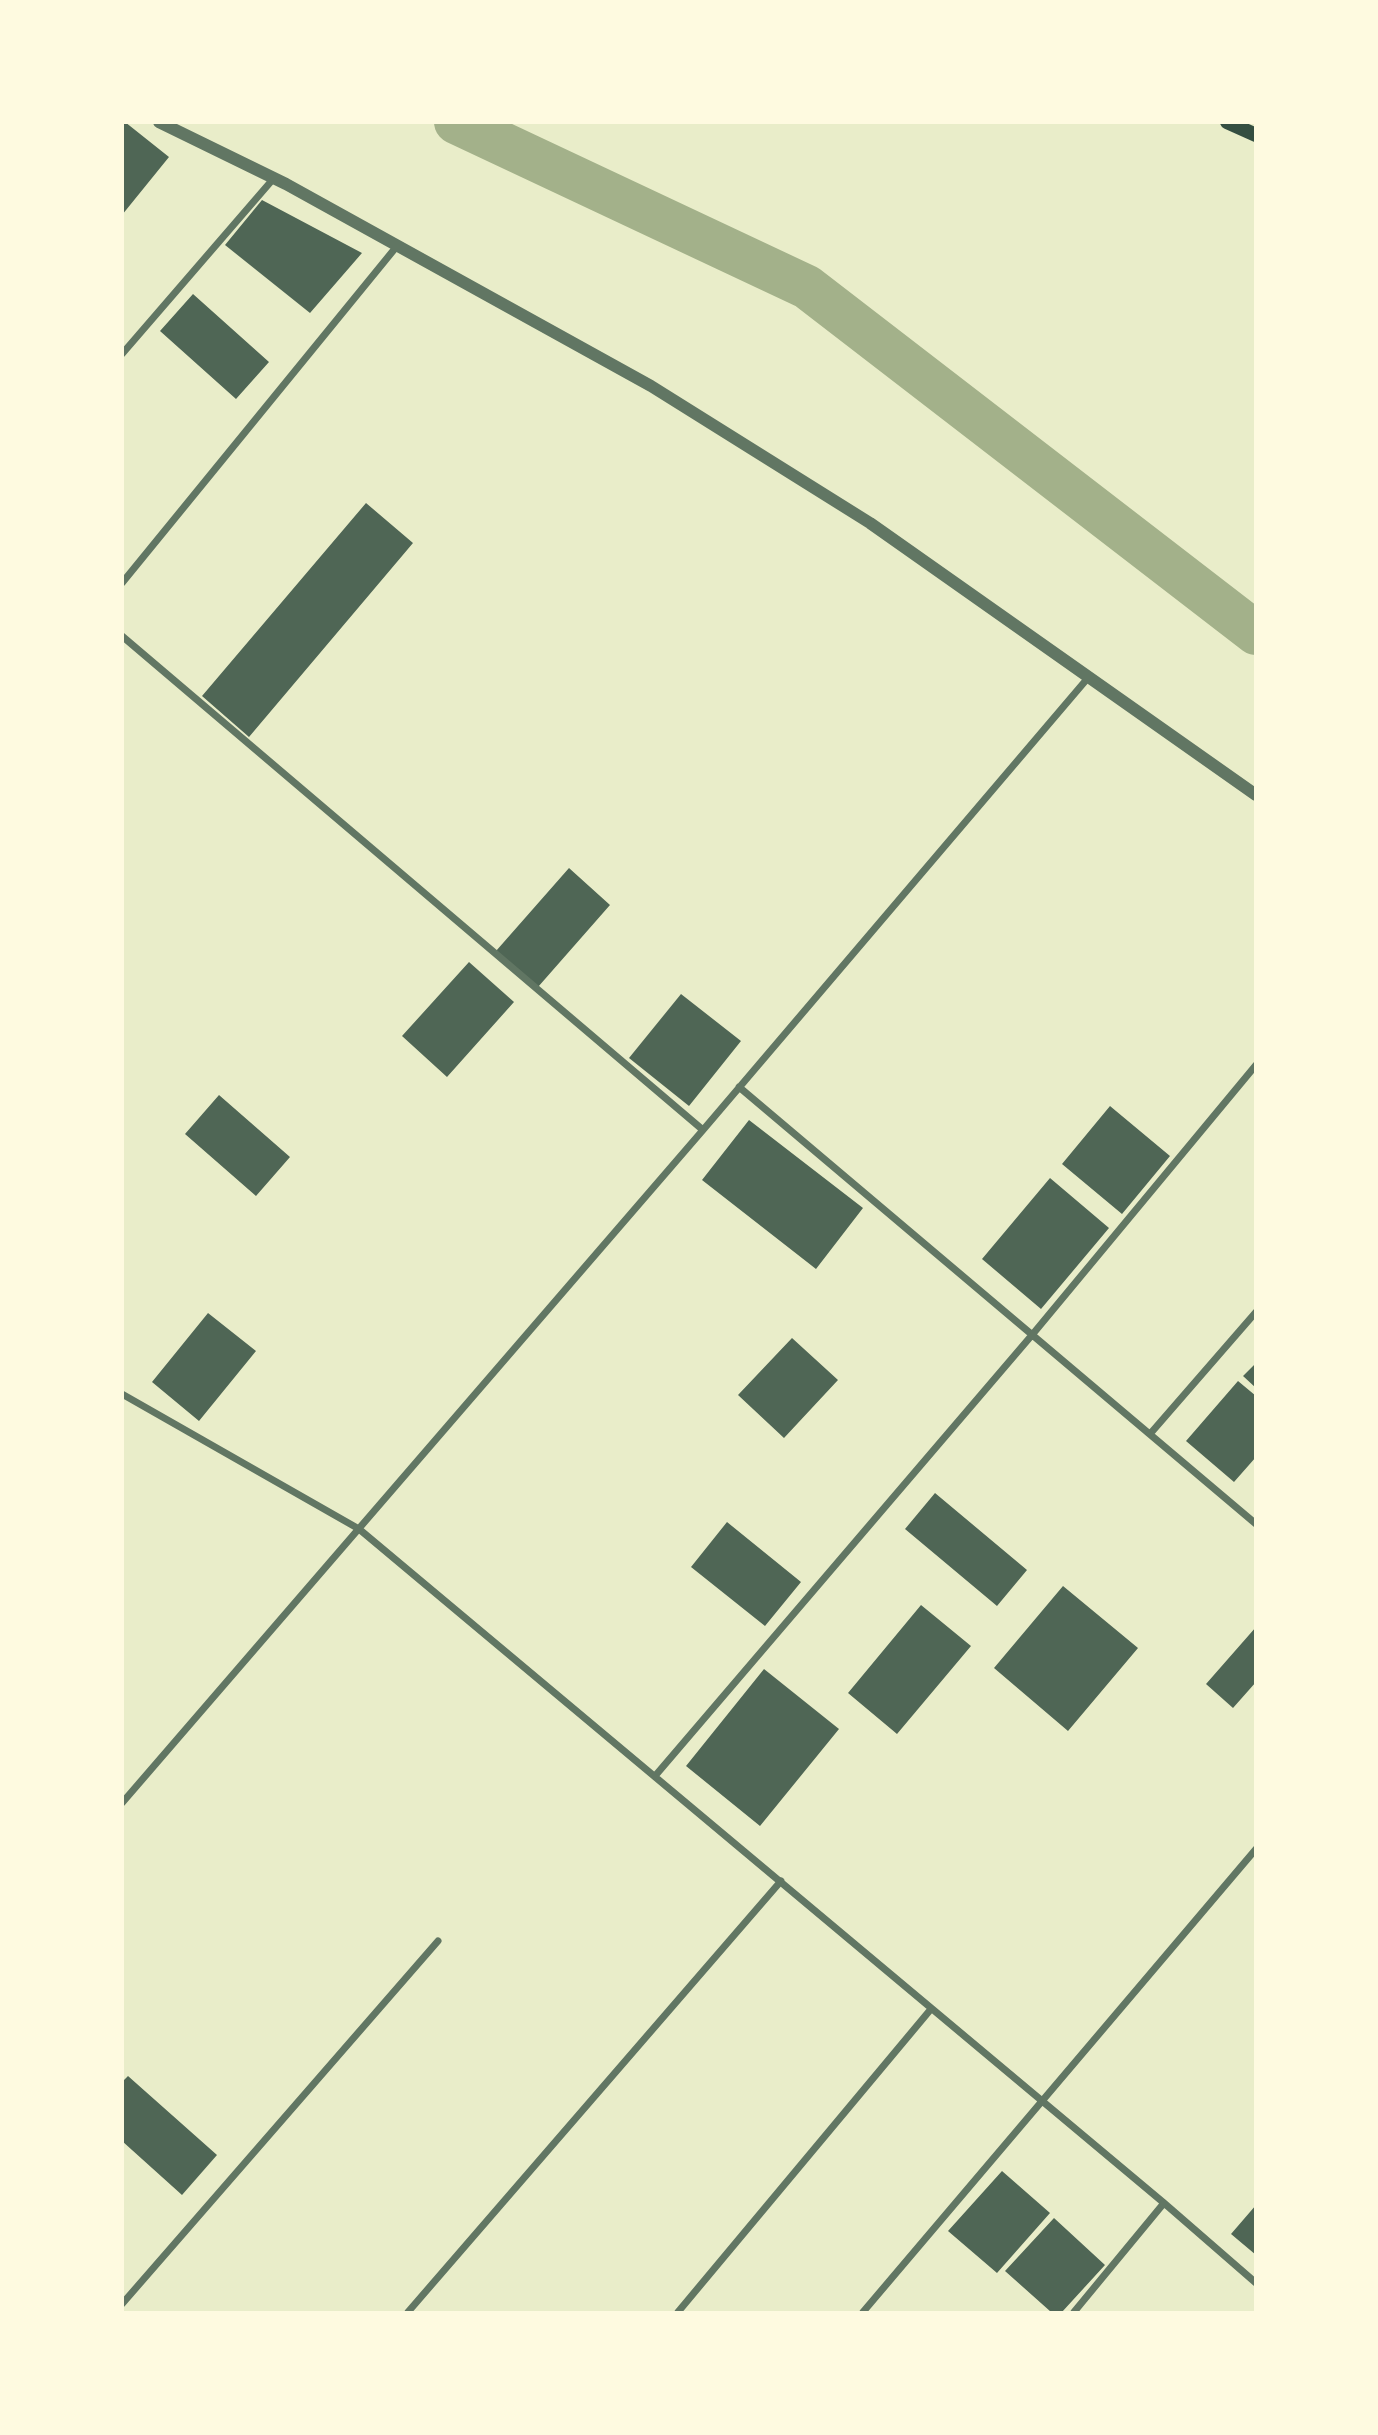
<!DOCTYPE html>
<style>
body{margin:0}
#map{position:relative;width:1378px;height:2435px;overflow:hidden;background:#e9edc9;font-family:Barlow,sans-serif}
canvas{display:block}
.frame{position:absolute;inset:0;border:124px solid #fefae0;pointer-events:none}
</style>
<div id="map">
<canvas width="1378" height="2435"></canvas>
<div class="frame"></div>
</div>
<script>
const ctx = document.querySelector('canvas').getContext('2d');
ctx.lineJoin = 'round';
function strokePath(path, color, width, dash) { ctx.strokeStyle = color; ctx.lineWidth = width; ctx.lineCap = dash ? 'butt' : 'round'; ctx.setLineDash(dash || []); ctx.stroke(path); }
function fill(path, color) { ctx.fillStyle = color; ctx.fill(path, 'evenodd'); }
strokePath(new Path2D(`
 M456,122L807,287L1256,633`), '#a3b18a', 44);
fill(new Path2D(`
 M122,122H125L169,157L122,215Z
 M262,200L362,253L310,313L225,245Z
 M193,294L269,362L236,399L160,331Z
 M366,503L413,543L249,737L202,696Z
 M569,868L610,905L538,987L496,951Z
 M469,962L514,1002L447,1077L402,1036Z
 M681,994L741,1041L689,1106L629,1058Z
 M219,1095L290,1157L256,1196L185,1134Z
 M1110,1106L1170,1156L1122,1214L1062,1164Z
 M749,1120L863,1208L816,1269L702,1180Z
 M1050,1178L1109,1228L1041,1309L982,1259Z
 M208,1313L256,1351L199,1421L152,1382Z
 M792,1338L838,1380L784,1438L738,1395Z
 M1256,1363V1388L1243,1376Z
 M1238,1381L1256,1396V1457L1234,1482L1186,1441Z
 M935,1493L1027,1570L997,1606L905,1529Z
 M727,1522L801,1582L765,1626L691,1567Z
 M1063,1586L1138,1648L1068,1731L994,1668Z
 M921,1605L971,1646L897,1734L848,1693Z
 M1256,1627V1682L1233,1708L1206,1684Z
 M764,1669L839,1729L760,1826L686,1766Z
 M128,2076L217,2155L182,2195L122,2141V2082Z
 M1002,2171L1050,2213L997,2273L948,2231Z
 M1256,2205V2255L1231,2234Z
 M1054,2218L1105,2265L1062,2312H1051L1005,2271Z`), '#4f6655');
strokePath(new Path2D(`
 M122,354L274,178
 M122,583L397,246
 M122,636L703,1130
 M739,1087L1256,1524
 M122,1394L359,1529L1164,2203L1256,2283
 M1150,1434L1256,1312
 M655,1776L1032,1335L1256,1065
 M122,1803L703,1130L1087,679
 M122,2304L438,1941
 M408,2312L781,1881
 M678,2312L931,2009
 M863,2312L1256,1849
 M1074,2312L1164,2203`), '#617663', 7);
strokePath(new Path2D(`
 M159,122L286,184L651,386L870,523L1256,795`), '#617663', 12);
strokePath(new Path2D(`
 M1227,122L1256,135`), '#344e41', 14);
</script>
